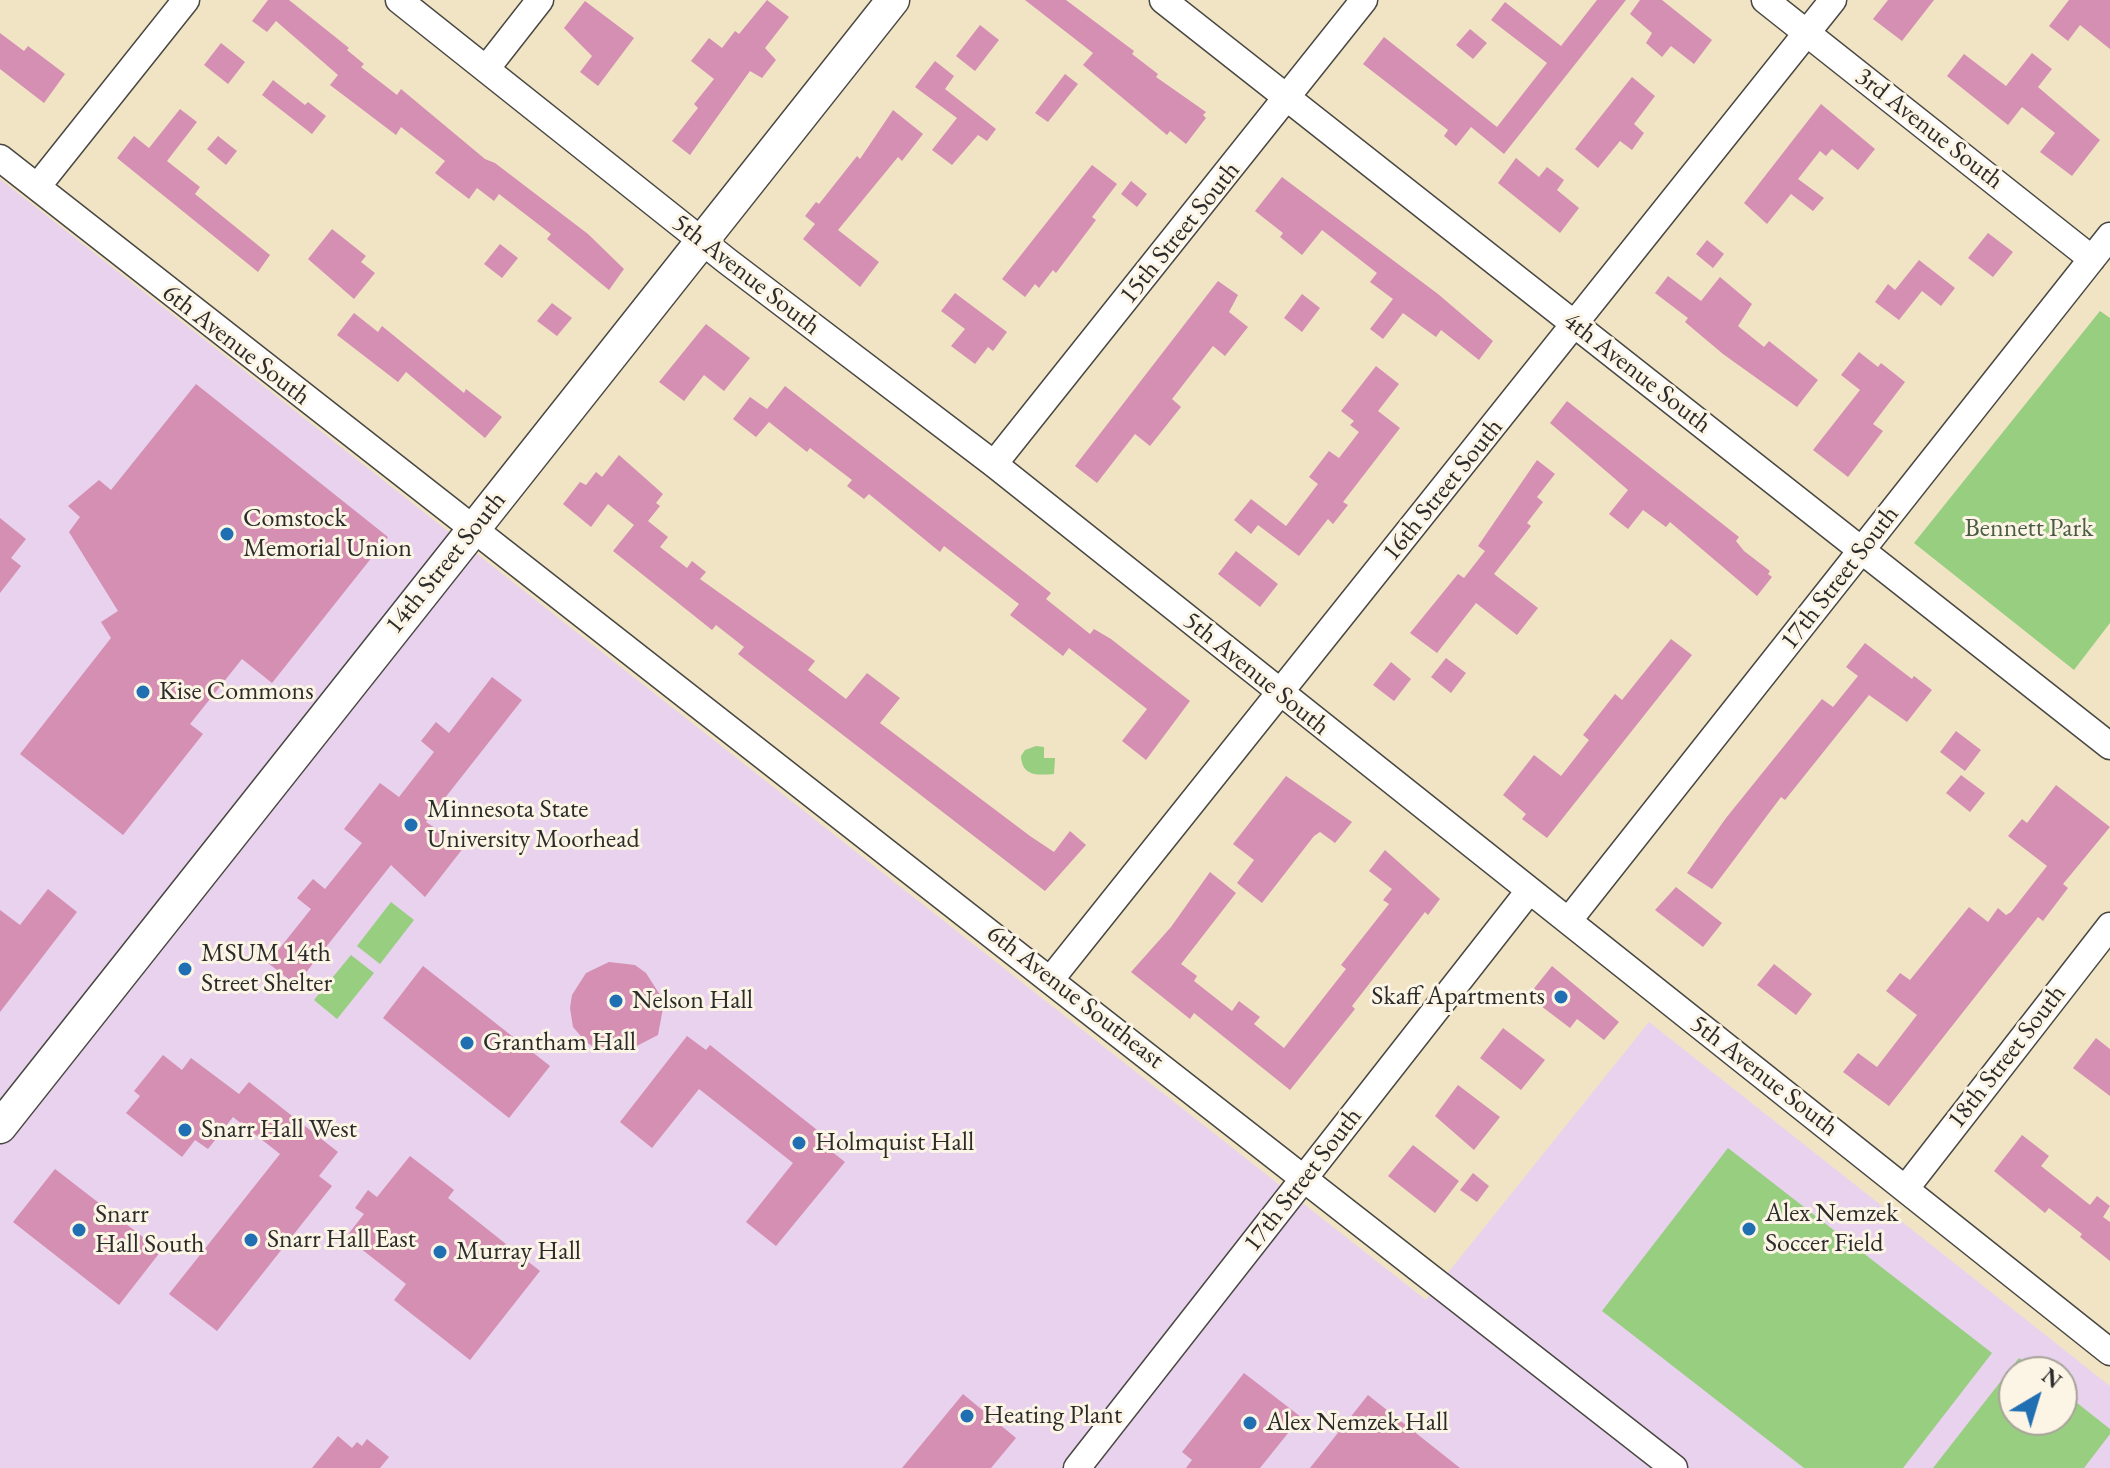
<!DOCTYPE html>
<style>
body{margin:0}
#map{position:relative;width:2110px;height:1468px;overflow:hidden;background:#f0e4c5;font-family:"EB Garamond",serif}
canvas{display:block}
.north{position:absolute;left:1998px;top:1356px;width:80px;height:80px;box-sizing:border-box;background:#fcf5e5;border:2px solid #a8a49b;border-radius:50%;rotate:38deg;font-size:22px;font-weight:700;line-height:32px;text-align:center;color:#2b2b2b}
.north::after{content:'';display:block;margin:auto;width:28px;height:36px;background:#1f6fb2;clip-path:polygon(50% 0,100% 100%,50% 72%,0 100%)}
</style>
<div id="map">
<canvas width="2110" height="1468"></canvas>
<div class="north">N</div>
</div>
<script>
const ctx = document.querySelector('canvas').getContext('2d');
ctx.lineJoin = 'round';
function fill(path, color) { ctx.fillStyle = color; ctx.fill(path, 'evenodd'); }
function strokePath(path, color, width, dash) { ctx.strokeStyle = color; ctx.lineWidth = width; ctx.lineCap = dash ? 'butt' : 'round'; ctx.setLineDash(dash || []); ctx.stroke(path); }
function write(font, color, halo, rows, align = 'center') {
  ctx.font = font + ' "EB Garamond",serif'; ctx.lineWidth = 6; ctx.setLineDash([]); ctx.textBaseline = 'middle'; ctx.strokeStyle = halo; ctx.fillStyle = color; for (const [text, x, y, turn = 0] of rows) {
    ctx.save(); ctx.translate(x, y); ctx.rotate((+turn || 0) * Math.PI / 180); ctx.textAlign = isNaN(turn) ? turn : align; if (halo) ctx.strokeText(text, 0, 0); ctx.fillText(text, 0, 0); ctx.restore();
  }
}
fill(new Path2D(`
 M0,179L1426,1300L1649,1022L2110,1386V1468H0ZM2014,1372H2062V1420H2014Z`), '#e8d2ee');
fill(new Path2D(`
 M2100,311L2110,318V623L2074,670L1914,543Z
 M1036,746L1044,747V758H1055L1054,774C1038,775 1022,777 1021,756L1025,750Z
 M391,902L414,920L380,964L357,946Z
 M351,955L374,973L337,1019L314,1000Z
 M1728,1148L1992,1353L1903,1468H1804L1602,1311Z
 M2019,1358L2037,1372H2014V1420H2062V1391L2110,1429V1434L2084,1468H1933Z`), '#97ce80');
fill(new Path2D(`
 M268,0H289L349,48L347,50L364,64L361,67L397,95L401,89L485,159L495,163L588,234L624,269L609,290L547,239L551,234L499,194L494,201L477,188L469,199L435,173L445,161L401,127L396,135L330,85L338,75L276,21L267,32L252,21Z
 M767,0L789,17L765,48L776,60L762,78L750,71L690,155L672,141L698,108L694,104L714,79L691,61L709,38L722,48L735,31L739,34Z
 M1025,0H1066L1134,51L1132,54L1158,74L1156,77L1206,112L1203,115L1206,118L1186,144L1170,131L1167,135L1083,65L1093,53Z
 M1597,0H1626L1504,154L1471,127L1456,146L1444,136L1448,130L1363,64L1384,37L1497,127L1547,63L1491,20L1505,2L1561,46Z
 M1640,0H1662L1712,40L1694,64L1671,46L1662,57L1646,43L1652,33L1630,14Z
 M1888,0H1934L1902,41L1873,19Z
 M2069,0H2110V49L2080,25L2068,41L2049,26Z
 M585,1L634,38L598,86L580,72L592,56L564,28Z
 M980,25L999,40L975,71L956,56Z
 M1470,29L1487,43L1473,59L1456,45Z
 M0,33L24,51L28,46L65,74L44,103L0,69Z
 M221,43L245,62L228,84L204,65Z
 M2032,53L2052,69L2038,87L2100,140L2072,176L2040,152L2055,133L2022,107L2008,125L1947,76L1964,54L2006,86Z
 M935,61L954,76L945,89L996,129L987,141L978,135L952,165L932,150L957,118L915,87Z
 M1065,74L1078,84L1048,122L1035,113Z
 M1632,77L1655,96L1634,124L1644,133L1632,150L1620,141L1598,168L1575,149Z
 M273,80L305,105L308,102L326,116L312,134L262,95Z
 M1821,104L1875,149L1858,170L1832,149L1826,156L1820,151L1798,179L1824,198L1813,211L1791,194L1767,224L1744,203Z
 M180,109L197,122L167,161L200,187L195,194L270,255L258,272L117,158L134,136L149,148Z
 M893,110L923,134L902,161L898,157L838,230L879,262L860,287L803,239L815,224L805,216L816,202L819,204L857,156L860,159Z
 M218,136L237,151L226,165L207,149Z
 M1516,158L1539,177L1547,167L1564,180L1557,190L1579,208L1560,233L1498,183Z
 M1092,165L1117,184L1092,217L1096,220L1056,273L1053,270L1039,288L1035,284L1025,297L1002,279Z
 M1282,177L1438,294L1493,341L1479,360L1441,330L1436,337L1403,313L1383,339L1370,329L1393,299L1370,282L1377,273L1322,230L1302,255L1280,237L1283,233L1255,211Z
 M1131,181L1147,194L1137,207L1121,194Z
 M332,229L366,256L361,262L375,273L354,299L308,259Z
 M1988,233L2013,252L1993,277L1968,258Z
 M1707,240L1724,254L1713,268L1696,254Z
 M500,244L518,258L502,278L484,264Z
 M1919,260L1955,288L1941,306L1922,291L1899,320L1875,302L1888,284L1895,290Z
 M1668,276L1701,301L1720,277L1752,304L1738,326L1764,347L1769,341L1818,380L1797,407L1723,354L1685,322L1688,318L1655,293Z
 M1218,281L1238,295L1229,312L1248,327L1225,356L1213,346L1172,399L1181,407L1150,446L1135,434L1097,483L1075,466Z
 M955,293L1007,332L993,351L988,347L975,364L951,346L965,329L941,311Z
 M1302,294L1320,308L1302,332L1284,318Z
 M552,303L572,318L557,336L537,321Z
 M354,313L378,332L382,326L464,393L466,389L502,417L485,438L406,372L398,382L337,335Z
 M706,324L750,358L724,391L704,375L684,401L659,382Z
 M1859,352L1878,367L1881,363L1905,382L1873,424L1883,431L1848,477L1813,450L1860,390L1841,375Z
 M1376,366L1399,384L1378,411L1400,428L1343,502L1348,505L1333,524L1328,519L1299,556L1258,525L1251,534L1234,520L1251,499L1286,526L1318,484L1309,477L1329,451L1339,458L1359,432L1350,425L1354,421L1341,411Z
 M196,384L388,537L272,683L242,659L190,724L203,734L123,835L20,754L111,638L101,622L118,611L69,532L80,517L68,506L99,480L111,490Z
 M785,386L1051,593L1046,599L1090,634L1094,629L1111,639L1190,701L1146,760L1122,741L1147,709L1069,648L1063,656L1010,615L1019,604L944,546L940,552L869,494L864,499L847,486L852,480L810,448L807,452L769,422L756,437L733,419L750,397L767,409Z
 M1567,401L1739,537L1736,541L1744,551L1770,571L1768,574L1772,577L1757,596L1670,522L1666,527L1643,510L1628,529L1609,514L1628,490L1550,423Z
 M619,455L663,494L656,503L660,506L648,521L668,537L660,547L687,568L692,561L706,572L700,579L815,661L808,670L846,699L867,673L900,698L880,723L1030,836L1054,852L1070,831L1086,845L1045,891L738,654L744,647L716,625L712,630L613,551L634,525L608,504L591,527L563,504L580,482L586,485L596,472L602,477Z
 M1537,460L1555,474L1537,497L1543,502L1527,523L1531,526L1494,574L1538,608L1517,635L1476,603L1437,653L1410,633L1458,574L1464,578L1485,551L1478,546Z
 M0,518L26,539L11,558L21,566L0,593Z
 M1236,551L1278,584L1260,607L1218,574Z
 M1671,639L1692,655L1547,838L1522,819L1526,814L1503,795L1534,755L1561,776L1589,740L1583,735L1615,694L1622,700Z
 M1865,643L1912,679L1914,676L1932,690L1907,722L1869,695L1785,800L1781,797L1712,889L1687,873L1726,818L1822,699L1833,707L1858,676L1846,667Z
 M1446,658L1466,673L1451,693L1431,677Z
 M1391,662L1411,679L1394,701L1373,685Z
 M492,677L522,700L426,822L464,847L425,897L391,865L296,985L268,963L311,909L297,898L313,879L325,889L362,843L344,829L380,783L399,797L434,752L421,741L436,722L449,733Z
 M1956,731L1981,750L1965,771L1940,752Z
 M1961,775L1985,793L1970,812L1946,793Z
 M1286,776L1352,822L1335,843L1320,832L1314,836L1262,903L1237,883L1254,860L1233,844Z
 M2056,785L2110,827L2063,884L2068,888L2043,921L2038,917L1889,1106L1843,1072L1858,1053L1877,1067L1917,1015L1886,991L1900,973L1910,980L1969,907L1988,922L1998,908L2006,915L2011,912L2047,866L2008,836L2022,819L2027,823Z
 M1385,850L1440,899L1428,915L1425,912L1352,1006L1355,1009L1290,1090L1194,1013L1190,1019L1131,972L1171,927L1210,872L1236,893L1181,964L1197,976L1194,981L1232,1011L1239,1001L1260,1017L1254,1024L1284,1048L1346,969L1341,965L1389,904L1383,900L1392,889L1369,871Z
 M1676,887L1722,923L1703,947L1655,910Z
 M48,889L77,912L0,1012V910L20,925Z
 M609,962L635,965L646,973L660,995L663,1008L658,1035L623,1053L597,1049L586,1042L573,1027L570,1008L572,995L586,973Z
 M1774,964L1812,994L1796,1015L1757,985Z
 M423,966L550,1066L509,1118L383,1018Z
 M1552,966L1619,1022L1604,1040L1577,1019L1570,1028L1528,996Z
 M1503,1028L1545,1060L1521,1090L1480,1058Z
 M687,1036L706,1050L710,1045L831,1141L826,1147L845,1162L776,1246L746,1222L793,1163L736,1118L699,1089L652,1148L620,1122Z
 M2096,1038L2110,1049V1096L2073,1068Z
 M163,1055L182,1070L191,1058L239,1094L249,1082L338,1152L319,1176L332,1186L217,1331L169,1294L280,1154L233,1117L208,1149L195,1140L182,1157L126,1113L140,1096L134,1091Z
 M1458,1085L1500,1117L1474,1150L1435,1116Z
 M2022,1135L2049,1156L2041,1166L2090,1205L2097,1196L2110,1206L2103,1217L2110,1222V1261L2080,1237L2082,1234L2049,1208L2045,1213L1994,1171Z
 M1413,1145L1459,1181L1435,1213L1388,1176Z
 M410,1156L454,1190L448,1198L540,1271L470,1360L394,1300L406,1284L346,1237L364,1214L355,1208L368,1190L377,1197Z
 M55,1169L161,1251L119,1305L13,1222Z
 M1473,1173L1489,1186L1477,1202L1460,1190Z
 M1244,1373L1301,1417L1260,1468H1186L1192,1460L1182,1452Z
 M963,1394L1016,1438L991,1468H902Z
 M1368,1395L1378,1403L1460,1468H1310Z
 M338,1436L352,1448L357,1442L362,1446L367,1439L389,1457L380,1468H312Z`), '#d48fb2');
const minor = new Path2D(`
 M399,0L727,261L994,464L2110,1352
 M1163,0L2110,746
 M1765,0L2092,259
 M486,69L540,0
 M0,158C555,599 1117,1030 1674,1468
 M37,187L186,0
 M994,464L1364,0
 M1569,920L2110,236
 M1051,979L1833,0
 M1906,1188L2110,926
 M1077,1468L1529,891`);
const tertiary = new Path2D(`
 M0,1127L893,0`);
strokePath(minor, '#494742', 29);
strokePath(tertiary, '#494742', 35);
strokePath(minor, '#fff', 26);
strokePath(tertiary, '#fff', 32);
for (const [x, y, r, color] of [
 [227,534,8,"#1f6fb2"],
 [143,692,8,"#1f6fb2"],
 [411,825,8,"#1f6fb2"],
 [185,969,8,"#1f6fb2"],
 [1561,997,8,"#1f6fb2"],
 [616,1001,8,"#1f6fb2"],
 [467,1043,8,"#1f6fb2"],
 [185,1130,8,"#1f6fb2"],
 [799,1143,8,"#1f6fb2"],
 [1749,1229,8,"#1f6fb2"],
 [79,1230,8,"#1f6fb2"],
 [251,1240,8,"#1f6fb2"],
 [440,1252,8,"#1f6fb2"],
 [967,1416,8,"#1f6fb2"],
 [1250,1423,8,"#1f6fb2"]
]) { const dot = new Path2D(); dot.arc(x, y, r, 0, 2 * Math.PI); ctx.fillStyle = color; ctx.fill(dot); strokePath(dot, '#fcf5e5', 3); }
write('26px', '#2b2b2b', '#fcf5e5', [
 ["3rd Avenue South",1929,129,38],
 ["15th Street South",1180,233,-51],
 ["5th Avenue South",746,275,38],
 ["6th Avenue South",236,345,38],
 ["4th Avenue South",1637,373,38],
 ["16th Street South",1443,490,-51],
 ["14th Street South",446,563,-51],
 ["17th Street South",1840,578,-52],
 ["5th Avenue South",1256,674,39],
 ["6th Avenue Southeast",1075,997,38],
 ["18th Street South",2007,1057,-52],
 ["5th Avenue South",1764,1076,38],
 ["17th Street South",1303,1180,-52]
]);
write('26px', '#2b2b2b', '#fcf5e5', [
 ["Comstock",243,519],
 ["Memorial Union",243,549],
 ["Kise Commons",159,692],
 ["Minnesota State",427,810],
 ["University Moorhead",427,840],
 ["MSUM 14th",201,954],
 ["Street Shelter",201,984],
 ["Skaff Apartments",1545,997,"right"],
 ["Nelson Hall",632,1001],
 ["Grantham Hall",483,1043],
 ["Snarr Hall West",201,1130],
 ["Holmquist Hall",815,1143],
 ["Alex Nemzek",1765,1214],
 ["Soccer Field",1765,1244],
 ["Snarr",95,1215],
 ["Hall South",95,1245],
 ["Snarr Hall East",267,1240],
 ["Murray Hall",456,1252],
 ["Heating Plant",983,1416],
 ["Alex Nemzek Hall",1266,1423]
], 'left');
write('26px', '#4b5c44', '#fcf5e5', [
 ["Bennett Park",2029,529]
]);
</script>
